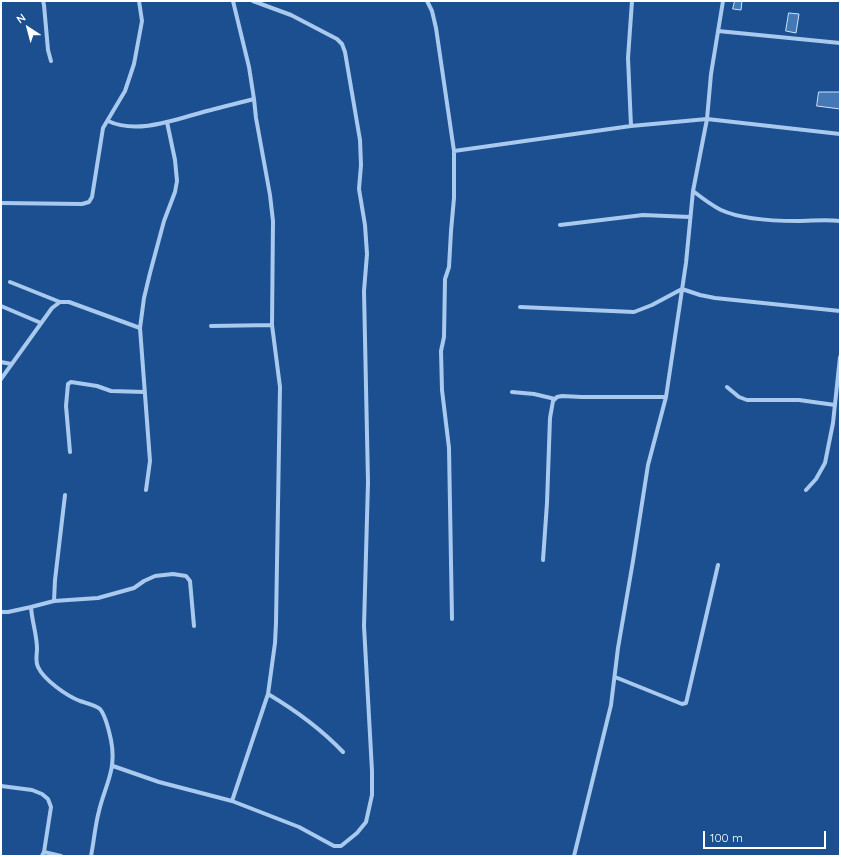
<!DOCTYPE html>
<style>
body{margin:0}
#map{position:relative;width:841px;height:857px;overflow:hidden;background:#1b4f8f;font-family:Quicksand,sans-serif}
canvas{display:block}
.frame{position:absolute;inset:0;border:2px solid #fff;pointer-events:none}
.north{position:absolute;left:8px;top:8px;width:40px;height:40px;-webkit-text-stroke:3px #1b4f8f;paint-order:stroke;rotate:324deg;font-size:11px;font-weight:700;line-height:16px;text-align:center;color:#fff}
.north::after{content:'';display:block;margin:auto;width:14px;height:18px;background:#fff;clip-path:polygon(50% 0,100% 100%,50% 72%,0 100%)}
.scale{position:absolute;left:703px;top:831px;width:123px;height:18px;box-sizing:border-box;border:2px solid #fff;border-top:0;padding-left:5px;font-size:12px;line-height:14px;white-space:nowrap;color:#fff;-webkit-text-stroke:3px #1b4f8f;paint-order:stroke}
</style>
<div id="map">
<canvas width="841" height="857"></canvas>
<div class="frame"></div>
<div class="north">N</div>
<div class="scale">100 m</div>
</div>
<script>
const ctx = document.querySelector('canvas').getContext('2d');
ctx.lineJoin = 'round';
function fill(path, color) { ctx.fillStyle = color; ctx.fill(path, 'evenodd'); }
function strokePath(path, color, width, dash) { ctx.strokeStyle = color; ctx.lineWidth = width; ctx.lineCap = dash ? 'butt' : 'round'; ctx.setLineDash(dash || []); ctx.stroke(path); }
const building = new Path2D(`
 M735,1H742L741,10L733,9Z
 M789,13L799,14L796,33L786,31Z
 M819,92H840V109L817,106Z`);
fill(building, '#4478b7');
strokePath(building, '#cfe3fa', 1);
strokePath(new Path2D(`
 M43,1L44,5L48,50L51,61
 M233,1L249,67L254,99L256,118L270,195L273,221L272,325L280,387L276,623L275,643L268,694C295,710 321,729 343,752
 M427,1L432,11L436,28L454,151L631,126L707,119L840,134
 M718,31L840,43
 M108,121C138,135 176,119 207,111C222,107 238,103 254,99
 M631,126L628,58L632,1
 M693,191C702,198 711,205 721,210C743,220 773,221 797,221C812,221 825,219 840,221
 M1,203L82,204L89,202L92,197L103,128L125,91L134,64L142,21L139,1
 M560,225L643,215L690,217
 M10,282L60,302
 M1,306L41,323
 M520,307L634,312L652,305L682,289L700,295L715,298L840,311
 M211,326L272,325
 M1,362L11,364
 M1,379L52,308L60,302H69L140,328
 M727,387L739,397L747,400H799L835,405
 M512,392L534,394L555,399
 M70,452L66,406L68,384L71,382L97,386L111,391L145,392
 M146,490L150,461L140,328L144,298L150,273L164,221L175,192L177,181L175,160L167,122
 M806,490L816,479L825,463L833,423L840,357
 M543,560L547,503L550,418L553,401L557,397L562,396L582,397H666
 M54,601L55,580L65,495
 M31,607C32,622 37,635 37,649C37,655 35,661 38,667C44,680 67,696 80,701C86,703 95,705 100,709C106,716 109,731 111,740C117,770 105,785 99,811C95,826 94,841 91,856
 M1,612H8L31,607L54,601L98,598L134,588L144,581L155,576L173,574L186,576L190,581L194,626
 M452,619L449,448L442,390L441,351L444,337L445,279L449,267L451,231L454,198V151
 M615,677L682,704L686,703L687,699L718,565
 M113,766L159,782L232,801L299,827L334,846H341L357,833L366,822L372,795V771L364,626L368,482L364,291L367,254L365,225L359,189L361,165L360,140L345,52L342,44L337,39L291,15L253,1
 M1,786L32,790L42,794L48,799L51,807L44,852L42,856
 M232,801L268,694
 M44,852L61,856
 M574,856L611,705L618,648L633,561L648,465L666,397L686,263L693,191L707,119L711,74L723,1`), '#a9c9ee', 4);
</script>
